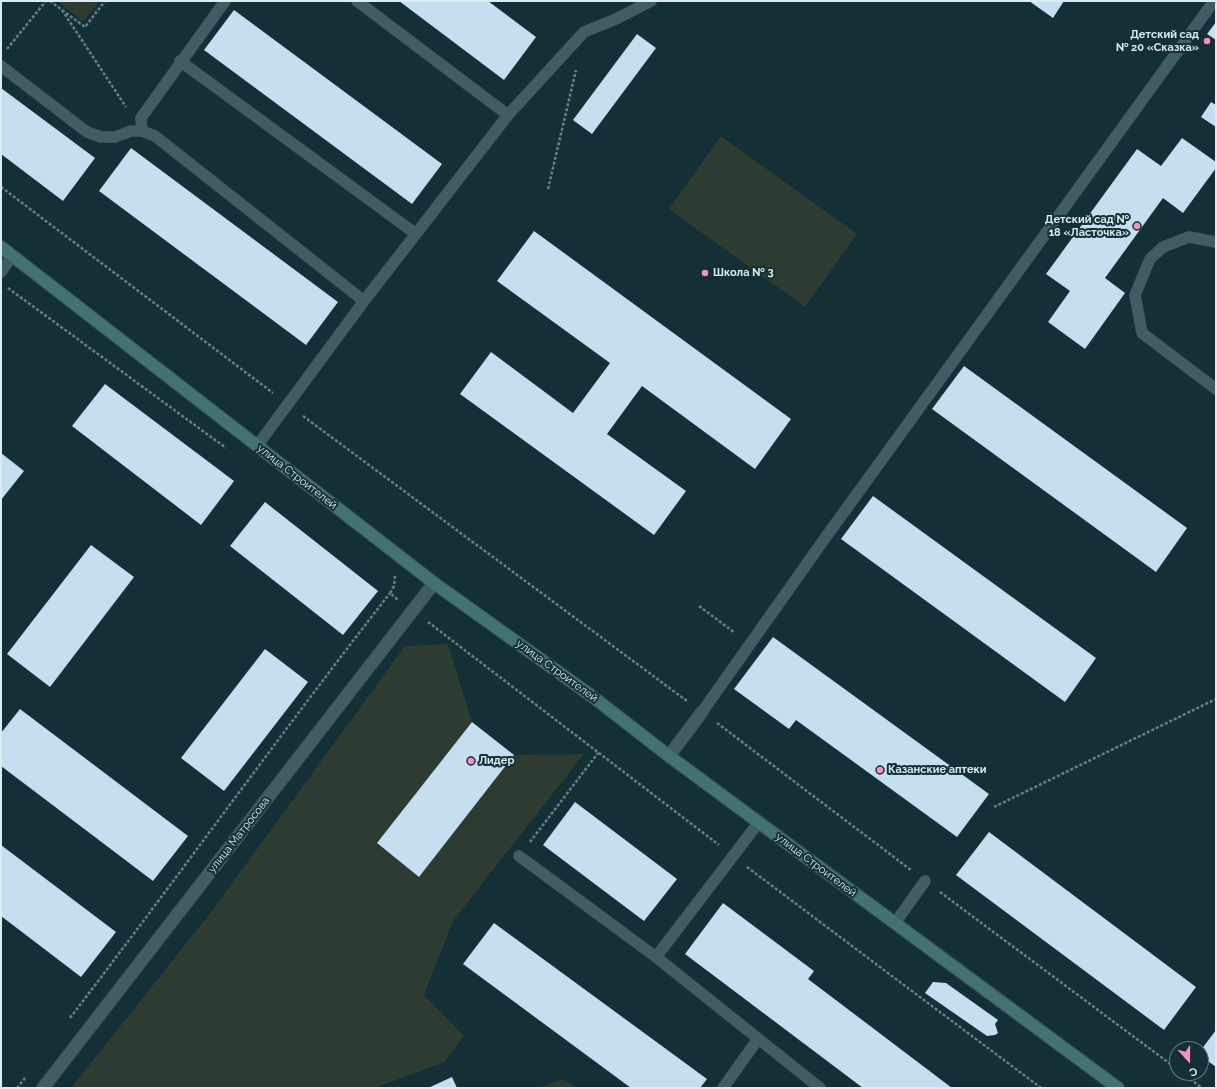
<!DOCTYPE html>
<meta charset="utf-8">
<style>
body{margin:0}
#map{position:relative;width:1217px;height:1089px;overflow:hidden;background:#123035;font-family:Raleway,sans-serif}
canvas{display:block}
.frame{position:absolute;inset:0;border:2px solid #dcecf0;pointer-events:none}
.north{position:absolute;left:1169px;top:1041px;width:40px;height:40px;box-sizing:border-box;background:#123035;border:1px solid #637b80;border-radius:50%;rotate:159deg;font-size:11px;font-weight:700;line-height:16px;text-align:center;color:#dcecf0}
.north::after{content:'';display:block;margin:auto;width:14px;height:18px;background:#fe8ebb;clip-path:polygon(50% 0,100% 100%,50% 72%,0 100%)}
</style>
<div id="map">
<canvas width="1217" height="1089"></canvas>
<div class="frame"></div>
<div class="north">С</div>
</div>
<script>
const ctx = document.querySelector('canvas').getContext('2d');
ctx.lineJoin = 'round';
function fill(path, color) { ctx.fillStyle = color; ctx.fill(path, 'evenodd'); }
function strokePath(path, color, width, dash) { ctx.strokeStyle = color; ctx.lineWidth = width; ctx.lineCap = dash ? 'butt' : 'round'; ctx.setLineDash(dash || []); ctx.stroke(path); }
function write(font, color, halo, rows, align = 'center') {
  ctx.font = font + ' Raleway,sans-serif'; ctx.lineWidth = 4; ctx.setLineDash([]); ctx.textBaseline = 'middle'; ctx.strokeStyle = halo; ctx.fillStyle = color; for (const [text, x, y, turn = 0] of rows) {
    ctx.save(); ctx.translate(x, y); ctx.rotate((+turn || 0) * Math.PI / 180); ctx.textAlign = isNaN(turn) ? turn : align; if (halo) ctx.strokeText(text, 0, 0); ctx.fillText(text, 0, 0); ctx.restore();
  }
}
fill(new Path2D(`
 M57,1H100L83,22Z
 M721,136L857,234L805,307L669,209Z
 M448,644L472,722L377,844L420,876L514,755L584,754L453,921L424,995L464,1036L445,1062L374,1088H71L211,912L405,646Z
 M562,1079L577,1088H540Z`), '#2d3b30');
fill(new Path2D(`
 M399,1H488L536,37L504,80Z
 M1029,1H1064L1053,18Z
 M234,10L442,164L412,204L204,50Z
 M1216,22V40L1207,34Z
 M637,34L656,48L592,134L573,120Z
 M1,88L95,158L63,201L1,154Z
 M1211,102L1216,105V127L1201,117Z
 M1182,138L1216,162V168L1183,213L1163,198L1105,278L1125,293L1085,349L1048,322L1070,291L1046,274L1137,149L1161,166Z
 M131,148L338,302L306,345L99,191Z
 M534,231L791,419L755,469L642,386L607,434L686,491L654,535L460,394L491,352L573,413L610,363L497,281Z
 M964,366L1187,528L1156,572L932,409Z
 M105,384L234,481L201,525L72,426Z
 M1,453L24,471L1,500Z
 M873,496L1096,658L1065,702L841,539Z
 M265,502L378,591L343,635L230,546Z
 M91,545L134,577L50,687L7,654Z
 M773,637L989,794L957,837L796,720L789,729L734,689Z
 M265,649L308,682L224,791L181,758Z
 M20,709L188,836L153,881L1,766V733Z
 M472,722L514,755L419,877L377,843Z
 M575,802L677,879L644,921L543,845Z
 M989,832L1196,987L1164,1030L956,875Z
 M1,845L116,932L81,977L1,916Z
 M723,903L814,971L808,979L952,1088H863L685,954Z
 M494,923L707,1079L700,1088H631L463,964Z
 M933,982L946,983L998,1020L995,1024L998,1033L995,1035L987,1036L925,993Z
 M1216,1030V1067L1201,1056V1050Z
 M452,1077L457,1088H428Z`), '#c5def0');
const lane = new Path2D(`
 M357,1L508,115
 M180,61L416,234
 M1,66L87,132L101,137H115L131,131H142L155,136L364,301
 M142,131L141,118L225,1
 M1216,242L1189,237L1163,247L1150,259L1135,295L1142,333L1216,389
 M1,272L12,256
 M257,446L364,301L508,115L584,32L616,19L651,1
 M702,712L823,541L1214,1
 M519,856L656,957L820,1088
 M895,923L925,881
 M656,957L759,822
 M723,1088L758,1039`);
const street = new Path2D(`
 M669,756L702,712
 M43,1088L434,583`);
const secondary = new Path2D(`
 M1,247L434,583L593,697L669,756L1118,1088`);
strokePath(lane, '#354b50', 12);
strokePath(street, '#354b50', 14);
strokePath(secondary, '#354b50', 14);
strokePath(new Path2D(`
 M50,1L85,27L105,1
 M62,10L126,107
 M7,49L46,1
 M1,187L273,393
 M548,189L576,70
 M8,288L226,448
 M303,416L687,701
 M395,576L394,586L390,593L398,600
 M699,606L735,633
 M428,622L719,845
 M717,723L911,870
 M994,807L1216,699
 M530,842L598,753
 M747,867L1041,1088
 M940,892L1177,1069
 M70,1018C178,877 281,733 390,593
 M1182,1073L1202,1088
 M17,1088L25,1078`), '#688085', 2.5, [3, 2]);
strokePath(lane, '#3f5d63', 11);
strokePath(street, '#3f5d63', 12);
strokePath(secondary, '#427373', 12);
for (const [x, y, r, color] of [
 [1207,41,4,"#fe8ebb"],
 [1137,226,4,"#fe8ebb"],
 [705,273,4,"#fe8ebb"],
 [471,761,4,"#fe8ebb"],
 [880,770,4,"#fe8ebb"]
]) { const dot = new Path2D(); dot.arc(x, y, r, 0, 2 * Math.PI); ctx.fillStyle = color; ctx.fill(dot); strokePath(dot, '#123035', 1.5); }
write('bold 11px', '#dcecf0', '#123035', [
 ["Детский сад",1199,35,"right"],
 ["№ 20 «Сказка»",1199,48,"right"],
 ["Детский сад №",1129,220,"right"],
 ["18 «Ласточка»",1129,233,"right"],
 ["Школа № 3",713,273],
 ["Лидер",479,761],
 ["Казанские аптеки",888,770]
], 'left');
write('11px', '#dcecf0', '#123035', [
 ["улица Строителей",297,477,38],
 ["улица Строителей",557,671,36],
 ["улица Матросова",239,835,-52],
 ["улица Строителей",816,865,37]
]);
</script>
